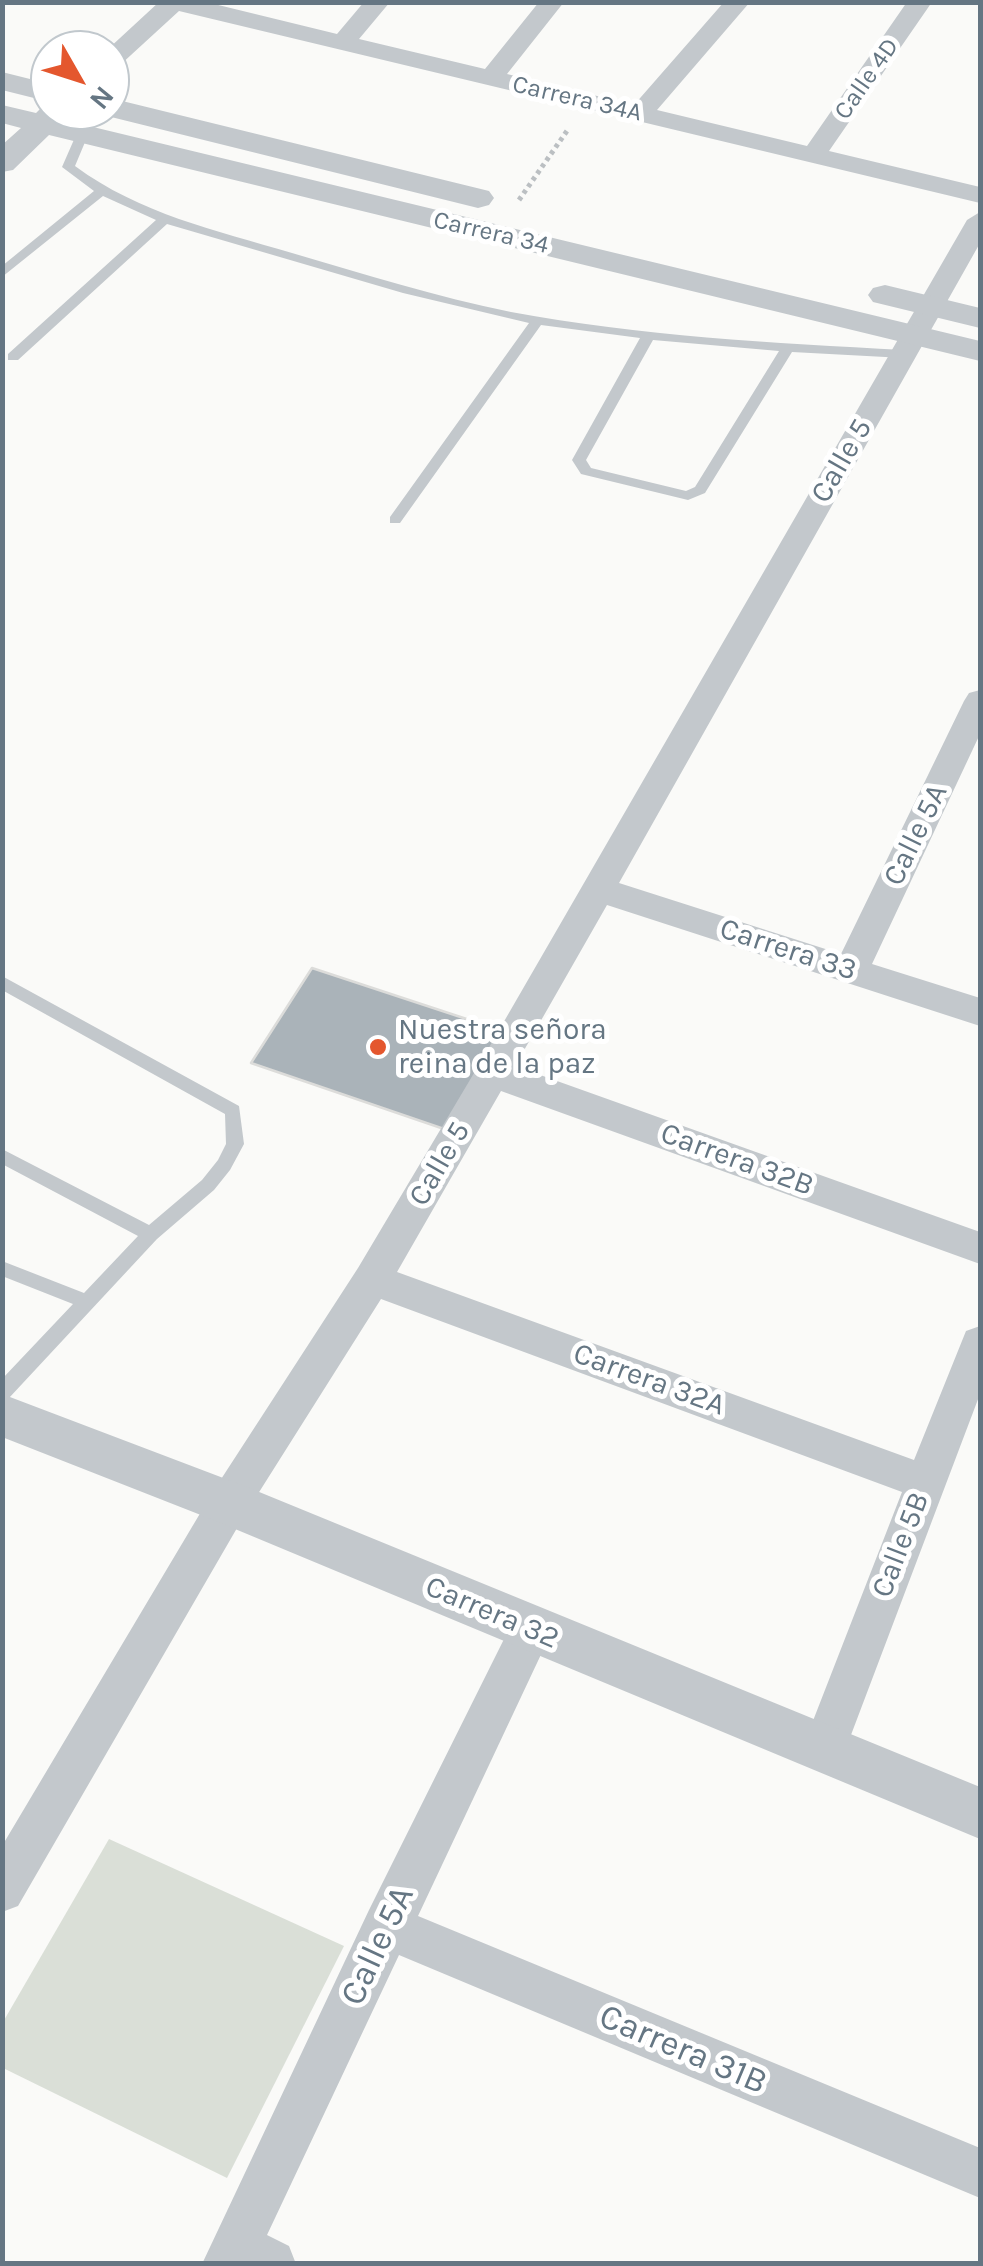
<!DOCTYPE html>
<meta charset="utf-8">
<style>
body{margin:0}
#map{position:relative;width:983px;height:2266px;overflow:hidden;background:#fafaf8;font-family:Karla,sans-serif}
canvas{display:block}
.frame{position:absolute;inset:0;border:5px solid #657683;pointer-events:none}
.north{position:absolute;left:30px;top:30px;width:100px;height:100px;box-sizing:border-box;background:#fff;border:2px solid #c1c8cd;border-radius:50%;rotate:129deg;font-size:28px;font-weight:700;line-height:40px;text-align:center;color:#657683}
.north::after{content:'';display:block;margin:auto;width:35px;height:45px;background:#e4572e;clip-path:polygon(50% 0,100% 100%,50% 72%,0 100%)}
</style>
<div id="map">
<canvas width="983" height="2266"></canvas>
<div class="frame"></div>
<div class="north">N</div>
</div>
<script>
const ctx = document.querySelector('canvas').getContext('2d');
ctx.lineJoin = 'round';
function fill(path, color) { ctx.fillStyle = color; ctx.fill(path, 'evenodd'); }
function strokePath(path, color, width, dash) { ctx.strokeStyle = color; ctx.lineWidth = width; ctx.lineCap = dash ? 'butt' : 'round'; ctx.setLineDash(dash || []); ctx.stroke(path); }
function write(font, color, halo, rows, align = 'center') {
  ctx.font = font + ' Karla,sans-serif'; ctx.lineWidth = 10; ctx.setLineDash([]); ctx.textBaseline = 'middle'; ctx.strokeStyle = halo; ctx.fillStyle = color; for (const [text, x, y, turn = 0] of rows) {
    ctx.save(); ctx.translate(x, y); ctx.rotate((+turn || 0) * Math.PI / 180); ctx.textAlign = isNaN(turn) ? turn : align; if (halo) ctx.strokeText(text, 0, 0); ctx.fillText(text, 0, 0); ctx.restore();
  }
}
fill(new Path2D(`
 M109,1839L344,1946L227,2178L3,2068V2022Z`), '#dadfd7');
const building = new Path2D(`
 M312,968L503,1031L447,1130L251,1063Z`);
fill(building, '#aab3b9');
strokePath(building, '#dcdcda', 2.5);
strokePath(new Path2D(`
 M519,200L569,128`), '#bbbfc2', 5, [4, 4]);
fill(new Path2D(`
 M82,131L88,135L75,166C140,214 215,230 292,253C364,274 437,297 511,312C640,336 773,343 904,350L911,354L904,358L792,352L705,493L688,500L581,474L572,460L640,338L541,325L400,523H390V517L529,323L403,293L167,224L18,360H8V354L156,220L103,196L2,277V266L94,191L62,167L76,135ZM653,340L779,351L695,487L686,491L591,468L586,460Z
 M2,976L239,1106L244,1144L230,1170L214,1190L157,1239L9,1398L2,1400V1379L73,1304L2,1276V1261L84,1293L138,1236L2,1164V1149L149,1225L202,1180L218,1160L226,1144L225,1114L2,990Z`), '#c3c8cc');
fill(new Path2D(`
 M159,2H206L337,34L364,2H390L359,39L485,69L539,2H564L507,74L634,105L724,2H750L657,110L807,146L907,2H932L829,151L980,187V203L179,11L119,66L110,69L107,50Z
 M980,212V243L619,883L841,954L964,701L969,693L980,690V734L872,964L980,998V1026L607,905L515,1066L980,1232V1264L501,1091L397,1272L914,1460L966,1331L980,1326V1394L840,1764L824,1770L808,1764L802,1749L902,1492L381,1299L244,1516L18,1906L2,1912V1846L214,1490L358,1268L480,1063L967,220Z
 M531,1609L546,1615L553,1629L418,1916L980,2148V2198L399,1955L267,2235L289,2246L296,2264H202L369,1910L516,1615Z`), '#c3c8cc');
fill(new Path2D(`
 M2,72L50,84V102L2,90Z
 M110,98L489,191L494,198L489,205L478,208L99,114L97,110H110Z
 M46,103H50V110H72L64,120L980,341V361L49,135L13,170L2,172V145L21,128L2,123V105L36,113Z
 M885,285L980,308V328L873,302L868,295L873,288Z
 M2,1394L247,1487L980,1787V1839L211,1519L2,1437Z`), '#c3c8cc');
for (const [x, y, r, color] of [
 [378,1047,10,"#e4572e"]
]) { const dot = new Path2D(); dot.arc(x, y, r, 0, 2 * Math.PI); ctx.fillStyle = color; ctx.fill(dot); strokePath(dot, '#fff', 4); }
write('25px', '#657683', '#fff', [
 ["Calle 4D",867,79,-55],
 ["Carrera 34A",577,99,13],
 ["Carrera 34",491,233,13]
]);
write('30px', '#657683', '#fff', [
 ["Calle 5",842,461,-60],
 ["Calle 5A",916,835,-64],
 ["Carrera 33",788,950,18],
 ["Carrera 32B",737,1160,20],
 ["Calle 5",440,1164,-60],
 ["Carrera 32A",649,1380,20],
 ["Calle 5B",901,1545,-69],
 ["Carrera 32",492,1613,23]
]);
write('30px', '#657683', '#fff', [
 ["Nuestra señora",398,1030],
 ["reina de la paz",398,1064]
], 'left');
write('35px', '#657683', '#fff', [
 ["Calle 5A",378,1946,-65],
 ["Carrera 31B",683,2050,23]
]);
</script>
